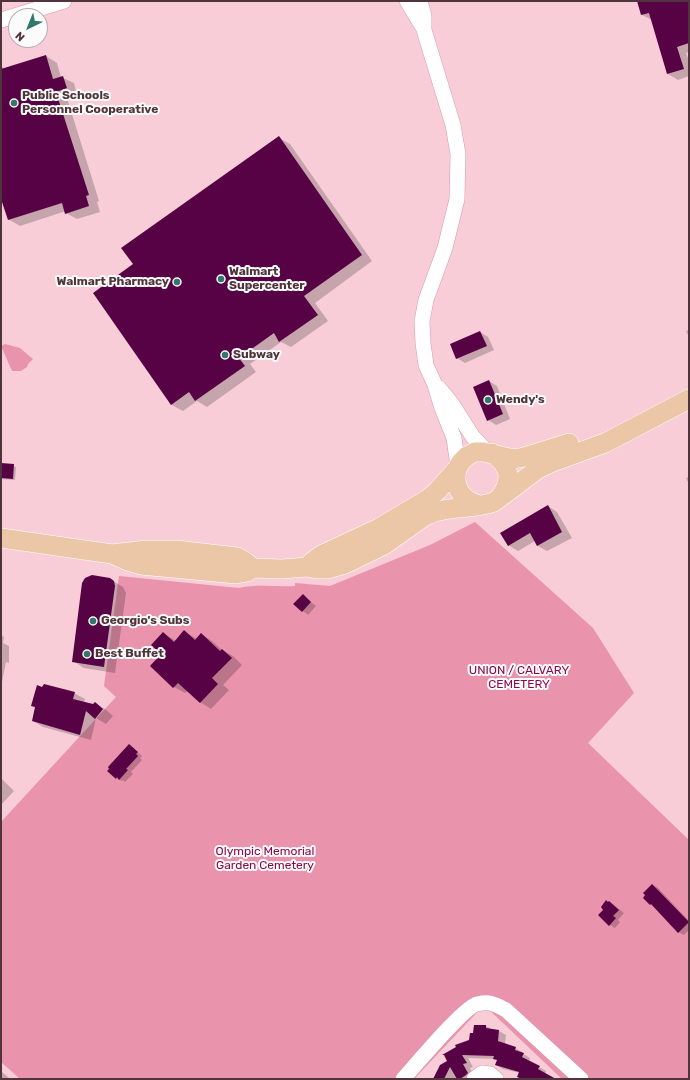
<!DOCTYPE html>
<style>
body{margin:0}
#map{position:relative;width:690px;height:1080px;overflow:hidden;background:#f8cdd8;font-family:Rubik,sans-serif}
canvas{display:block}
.frame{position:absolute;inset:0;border:2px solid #50343c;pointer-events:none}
.north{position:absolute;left:8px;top:8px;width:40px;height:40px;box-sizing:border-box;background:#fbfbfb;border:1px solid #b7abaf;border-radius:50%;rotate:223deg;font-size:11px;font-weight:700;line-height:16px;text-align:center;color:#50343c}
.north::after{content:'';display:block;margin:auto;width:14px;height:18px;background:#32776b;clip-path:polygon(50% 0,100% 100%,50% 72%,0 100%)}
</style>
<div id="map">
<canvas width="690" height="1080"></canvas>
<div class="frame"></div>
<div class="north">N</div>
</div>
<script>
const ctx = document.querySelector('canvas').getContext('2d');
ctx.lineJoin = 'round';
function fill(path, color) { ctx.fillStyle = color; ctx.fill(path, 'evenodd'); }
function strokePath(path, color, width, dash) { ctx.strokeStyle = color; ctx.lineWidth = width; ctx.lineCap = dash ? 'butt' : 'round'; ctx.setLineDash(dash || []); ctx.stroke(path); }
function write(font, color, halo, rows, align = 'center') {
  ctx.font = font + ' Rubik,sans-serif'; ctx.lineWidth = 4; ctx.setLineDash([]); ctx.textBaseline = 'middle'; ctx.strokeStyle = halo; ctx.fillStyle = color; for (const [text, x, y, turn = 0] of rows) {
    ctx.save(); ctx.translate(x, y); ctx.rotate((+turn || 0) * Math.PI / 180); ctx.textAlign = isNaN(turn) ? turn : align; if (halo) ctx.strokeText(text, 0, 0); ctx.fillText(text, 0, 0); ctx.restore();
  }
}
fill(new Path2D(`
 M5,344L20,348L33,359L28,364L27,367L21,371H12L1,346Z
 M475,522L593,628L634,693L588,743L689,840V1079H562L484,1005L414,1079H20L1,1062V822L116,697L104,686L119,576L239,588C257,584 276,587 295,586V583L330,586L430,545Z`), '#e993ad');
fill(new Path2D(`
 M638,1H689V52L686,53L689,61V76L678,80L668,74L652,20L642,15Z
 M46,56L57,63L61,77L74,83L77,95L67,98L99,201L97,202L100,212L77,219L66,213V211L20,226L8,219L1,195V66L5,69Z
 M279,138L290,144L372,261L315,303L328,321L291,347L281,342L250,364L256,372L207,407L197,401L183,411L172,405L94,293L134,264Z
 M689,330V337L686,331Z
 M480,332L488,337L494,350L465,363L457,358Z
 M489,381L497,386L510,419L496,425L488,420Z
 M1,464L16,467L15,480L1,479Z
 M689,477V484L686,478Z
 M548,506L557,512L572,538L547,551L538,546L535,541L518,551L508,545Z
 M108,578L123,587L126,593L115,673L84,668L73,661Z
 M303,596L316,606L308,615L295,604Z
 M185,632L197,639L201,634L212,641L222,650L233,656L242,665L223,685L229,690L211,709L200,702L188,691L185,693L174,687L151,666L162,654L163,633L176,641Z
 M1,635L4,637L3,643L9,646V663L6,662L1,687Z
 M43,688L74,693L85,699L84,703L93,706L95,703L106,710L113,716L106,724L96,718L91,740L43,727L33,721L36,708L32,706Z
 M129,745L142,756L140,758L142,760L131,772L133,774L125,782L123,780L122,781L116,778Z
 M1,778L14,791L1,805Z
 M653,885L658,888L689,921V930L684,935L678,932L655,907L644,898Z
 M610,902L624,913L618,920L620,922L615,928L610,925Z
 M486,1026L493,1030L499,1031L506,1035L505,1044L515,1048L522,1052V1053L530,1058L529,1061L546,1071L545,1074L554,1079H519L520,1073L503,1069L496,1065L498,1060L496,1059L468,1058L473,1067L470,1068L474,1077L473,1079H434L448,1061L470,1040L474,1034Z
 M1,1071L10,1079H1Z`), '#0003');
fill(new Path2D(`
 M637,1H689V43L677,47L684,69L667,74L649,13L641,15Z
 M46,55L53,79L63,76L67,88L56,92L89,195L86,196L89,206L65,214L62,203L8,220L1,199V69Z
 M279,136L362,255L304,296L318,315L279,342L274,333L239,358L245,366L195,401L189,392L171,405L93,293L133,264L121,248Z
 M480,331L487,346L456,359L450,344Z
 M489,380L503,414L487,421L473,387Z
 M1,463L14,464L13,479L1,478Z
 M548,505L562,532L537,546L530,533L508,546L500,533Z
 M92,575L110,578L114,581L115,586L104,667L72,662L82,583L85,578Z
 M303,594L311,602L302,612L293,604Z
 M184,630L195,640L201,633L220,651L222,649L232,658L212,678L218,684L200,703L178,683L173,688L150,666L161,654L151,645L163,632L174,642Z
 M44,684L75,692L73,699L93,704L95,702L103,709L95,719L86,711L80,735L32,721L35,707L31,706L37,685L42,687Z
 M129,744L138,752L136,754L138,756L126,769L128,770L119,780L117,777L116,779L107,771L109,769L108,767Z
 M652,884L689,922L678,933L651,904L650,905L643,898L645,895L643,893Z
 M606,900L608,902L609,901L619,910L613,916L616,918L609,926L598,915L603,910L601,907Z
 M474,1025H486V1028L499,1030L498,1041L516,1047L515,1050L524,1053L522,1057L540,1066L538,1069L556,1079H522L517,1077L519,1072L495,1065L497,1060L493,1059L494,1056L462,1055L467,1063L463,1064L468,1073L466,1075L460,1079H457L450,1067L444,1079H433L440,1065L447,1061L444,1055H442L456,1047L455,1045L469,1040L470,1033H473Z`), '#570244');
const minor = new Path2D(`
 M407,1L422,26
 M420,1L424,16V30L453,125L458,154L457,199L445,248L426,300L422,321L423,343L426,365L435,385L442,408L454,438L458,466
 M1,20L64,1
 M439,388L452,404L473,437L488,453
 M403,1079C415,1066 464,1007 477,1004C491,1001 494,1004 506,1010L581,1079
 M474,1079L482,1073L490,1074L496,1079`);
const major = new Path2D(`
 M492,453C510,465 513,480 500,497
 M457,469C453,487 461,500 479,505
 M1,538L112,554L147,550H176L237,557L247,563L253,568
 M112,554L128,561L141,565L236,574L247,572L253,568L282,569L307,567L317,569H327L345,564L384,545L425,516C447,505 472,510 494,502L538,469L555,461L605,443L689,399
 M307,567L313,561L321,555L379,528L428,499L437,491L457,469L461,462L467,456L475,452H483L514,459L524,457L569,443`);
strokePath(minor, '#d996a9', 16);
strokePath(major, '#fff', 20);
strokePath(minor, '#fff', 15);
strokePath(major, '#ecc7a7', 19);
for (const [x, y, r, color] of [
 [14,103,4,"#32776b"],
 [221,279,4,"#32776b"],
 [177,282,4,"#32776b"],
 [225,355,4,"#32776b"],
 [488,400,4,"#32776b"],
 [93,621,4,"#32776b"],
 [87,654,4,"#32776b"]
]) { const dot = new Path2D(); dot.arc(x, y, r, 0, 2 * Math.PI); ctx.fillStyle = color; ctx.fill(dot); strokePath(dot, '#fbfbfb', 1.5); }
write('bold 12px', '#50343c', '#fbfbfb', [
 ["Public Schools",22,96],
 ["Personnel Cooperative",22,110],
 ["Walmart",229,272],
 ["Supercenter",229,286],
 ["Walmart Pharmacy",169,282,"right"],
 ["Subway",233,355],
 ["Wendy's",496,400],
 ["Georgio's Subs",101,621],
 ["Best Buffet",95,654]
], 'left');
write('12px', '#8a0947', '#fbfbfb', [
 ["UNION / CALVARY",519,671],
 ["CEMETERY",519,685],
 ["Olympic Memorial",265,852],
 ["Garden Cemetery",265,866]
]);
</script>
